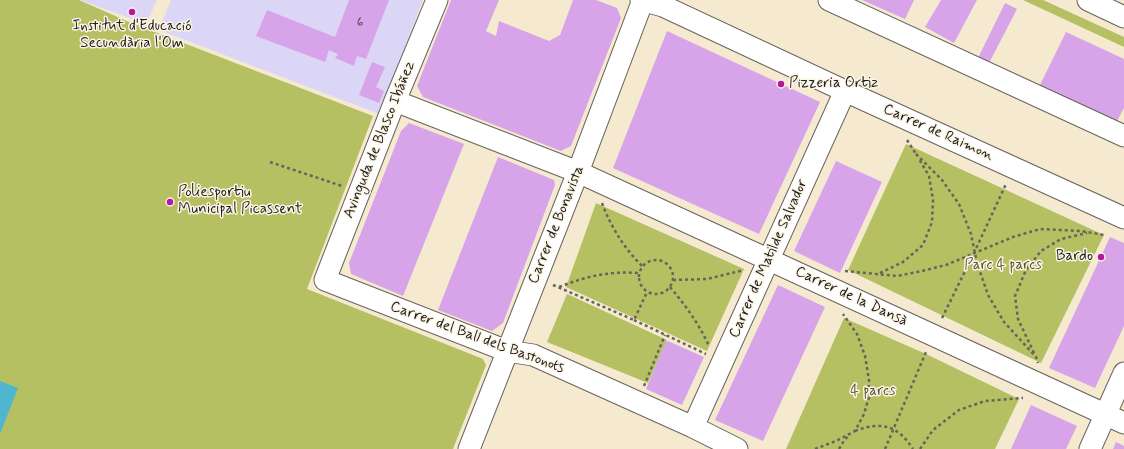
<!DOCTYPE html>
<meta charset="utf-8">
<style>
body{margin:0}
canvas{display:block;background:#f5e9d0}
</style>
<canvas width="1124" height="449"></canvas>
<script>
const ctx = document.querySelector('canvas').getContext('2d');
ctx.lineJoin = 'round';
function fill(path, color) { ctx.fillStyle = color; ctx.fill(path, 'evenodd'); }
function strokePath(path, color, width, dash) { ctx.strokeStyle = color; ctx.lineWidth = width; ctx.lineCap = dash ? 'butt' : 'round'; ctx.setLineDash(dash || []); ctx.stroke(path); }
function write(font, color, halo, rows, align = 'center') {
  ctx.font = font + ' Mynerve,sans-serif'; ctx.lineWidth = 3; ctx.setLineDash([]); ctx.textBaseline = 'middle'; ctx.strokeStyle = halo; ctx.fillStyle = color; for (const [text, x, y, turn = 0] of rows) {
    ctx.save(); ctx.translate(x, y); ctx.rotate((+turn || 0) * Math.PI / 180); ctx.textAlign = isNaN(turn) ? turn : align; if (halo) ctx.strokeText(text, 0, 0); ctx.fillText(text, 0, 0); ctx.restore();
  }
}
fill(new Path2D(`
 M80,0H157L146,24Z
 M171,0H423L379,114L159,30Z`), '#dcd6f6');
fill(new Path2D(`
 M0,0H79L129,22L373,116L307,289L483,359L486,365L453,449H0Z
 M1023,0H1043L1124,37V47Z
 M906,144L1104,235L1041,363L848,270Z
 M596,203L744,269L707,351L566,287Z
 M567,294L667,340L648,383L547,342Z
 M844,318L926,354L1019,399L995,449H786Z`), '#b4c062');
fill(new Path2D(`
 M0,381L18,388L0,434Z`), '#50b6cf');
fill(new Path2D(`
 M349,0H389L366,59L357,56L354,66L335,58L338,54L329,50L325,62L256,36L267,10L335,37Z
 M451,0H499L486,31L496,36L499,21L549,41L560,35L573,0H596L617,8L621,18L571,146L561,151L423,97L417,86Z
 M862,0H914L905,19Z
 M941,0H977L954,43L925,27Z
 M1005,3L1017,9L989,63L978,58Z
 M667,31L820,102L759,234L613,168Z
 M1066,32L1124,59V108L1117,121L1040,85Z
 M372,62L385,67L376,87L384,91L379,103L359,95Z
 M409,123L464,144L403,296L351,274L349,263L401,131Z
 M498,157L554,180L555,185L503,323L492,331L438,310Z
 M836,161L882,182L840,273L794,251Z
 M1110,237L1124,243V326L1095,388L1049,368Z
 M778,285L825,307L763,441L715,420Z
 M666,341L667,342L668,341L704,357L682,405L646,389Z
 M1031,405L1077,426L1066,449H1011Z
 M1116,442L1124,446V449H1113Z`), '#d7a4e9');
const minor = new Path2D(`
 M437,0L395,101L325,280L507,351L533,355L693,427L737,449
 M641,0L663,6L845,91L1124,218
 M829,0L1124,136
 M1088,0L1124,17
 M395,101L578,172L1124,423
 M693,427L845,91
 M469,449L578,172L643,0
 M1090,449L1124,373`);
strokePath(minor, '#68645b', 23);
strokePath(new Path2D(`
 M907,140L916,154
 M916,154L942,180L959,204L971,234L977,263L988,295L1004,322L1036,357L1038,363
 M270,162L342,186
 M602,203C611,227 624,248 642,266
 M639 277a17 17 0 1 1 34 0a17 17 0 1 1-34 0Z
 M845,271L897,276L922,271L946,265L1013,237L1040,229L1081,231L1104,235
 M880,273L903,262L923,245L932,222L933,200L929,176L919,159
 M673,280L707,279L744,270
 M553,285L634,320L647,292
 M559,287C587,276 609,271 639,273
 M670,287C686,306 699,324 709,346
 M942,318L974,253L1006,184
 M634,320L706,354
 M1034,353L1018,319L1015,296L1026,270L1041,251L1061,239L1087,233
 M644,386L665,335
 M855,431C880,421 898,425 913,449
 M815,449L836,441L855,431L864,414L869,397V380L865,356L857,334L843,314
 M839,449L845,439L850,435
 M885,449L926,352
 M920,449L933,430L959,410L985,401L1023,398`), '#68645b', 2.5, [3, 3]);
strokePath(minor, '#fff', 21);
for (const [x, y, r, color] of [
 [132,12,4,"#b5179e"],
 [781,84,4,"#b5179e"],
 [170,202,4,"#b5179e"],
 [1101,257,4,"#b5179e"]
]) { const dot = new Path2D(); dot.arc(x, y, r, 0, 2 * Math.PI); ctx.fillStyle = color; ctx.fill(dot); strokePath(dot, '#fcf5e5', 1.5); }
write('13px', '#4b3e4f', null, [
 ["6",360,23]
]);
write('15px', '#1c1c1c', '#fcf5e5', [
 ["Institut d'Educació",132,27,"center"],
 ["Secundària l'Om",132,44,"center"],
 ["Pizzeria Ortiz",789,84],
 ["Poliesportiu",178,193],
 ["Municipal Picassent",178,210],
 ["Bardo",1093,257,"right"]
], 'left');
write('15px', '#1c1c1c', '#fcf5e5', [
 ["Carrer de Raimon",938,133,24],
 ["Avinguda de Blasco Ibáñez",380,140,-68],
 ["Carrer de Bonavista",557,225,-68],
 ["Carrer de Matilde Salvador",769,259,-66],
 ["Carrer de la Dansà",851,297,25],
 ["Carrer del Ball dels Bastonots",477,338,20]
]);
write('15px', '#515534', '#fcf5e5', [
 ["Parc 4 parcs",1003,266],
 ["4 parcs",873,392]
]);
</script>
